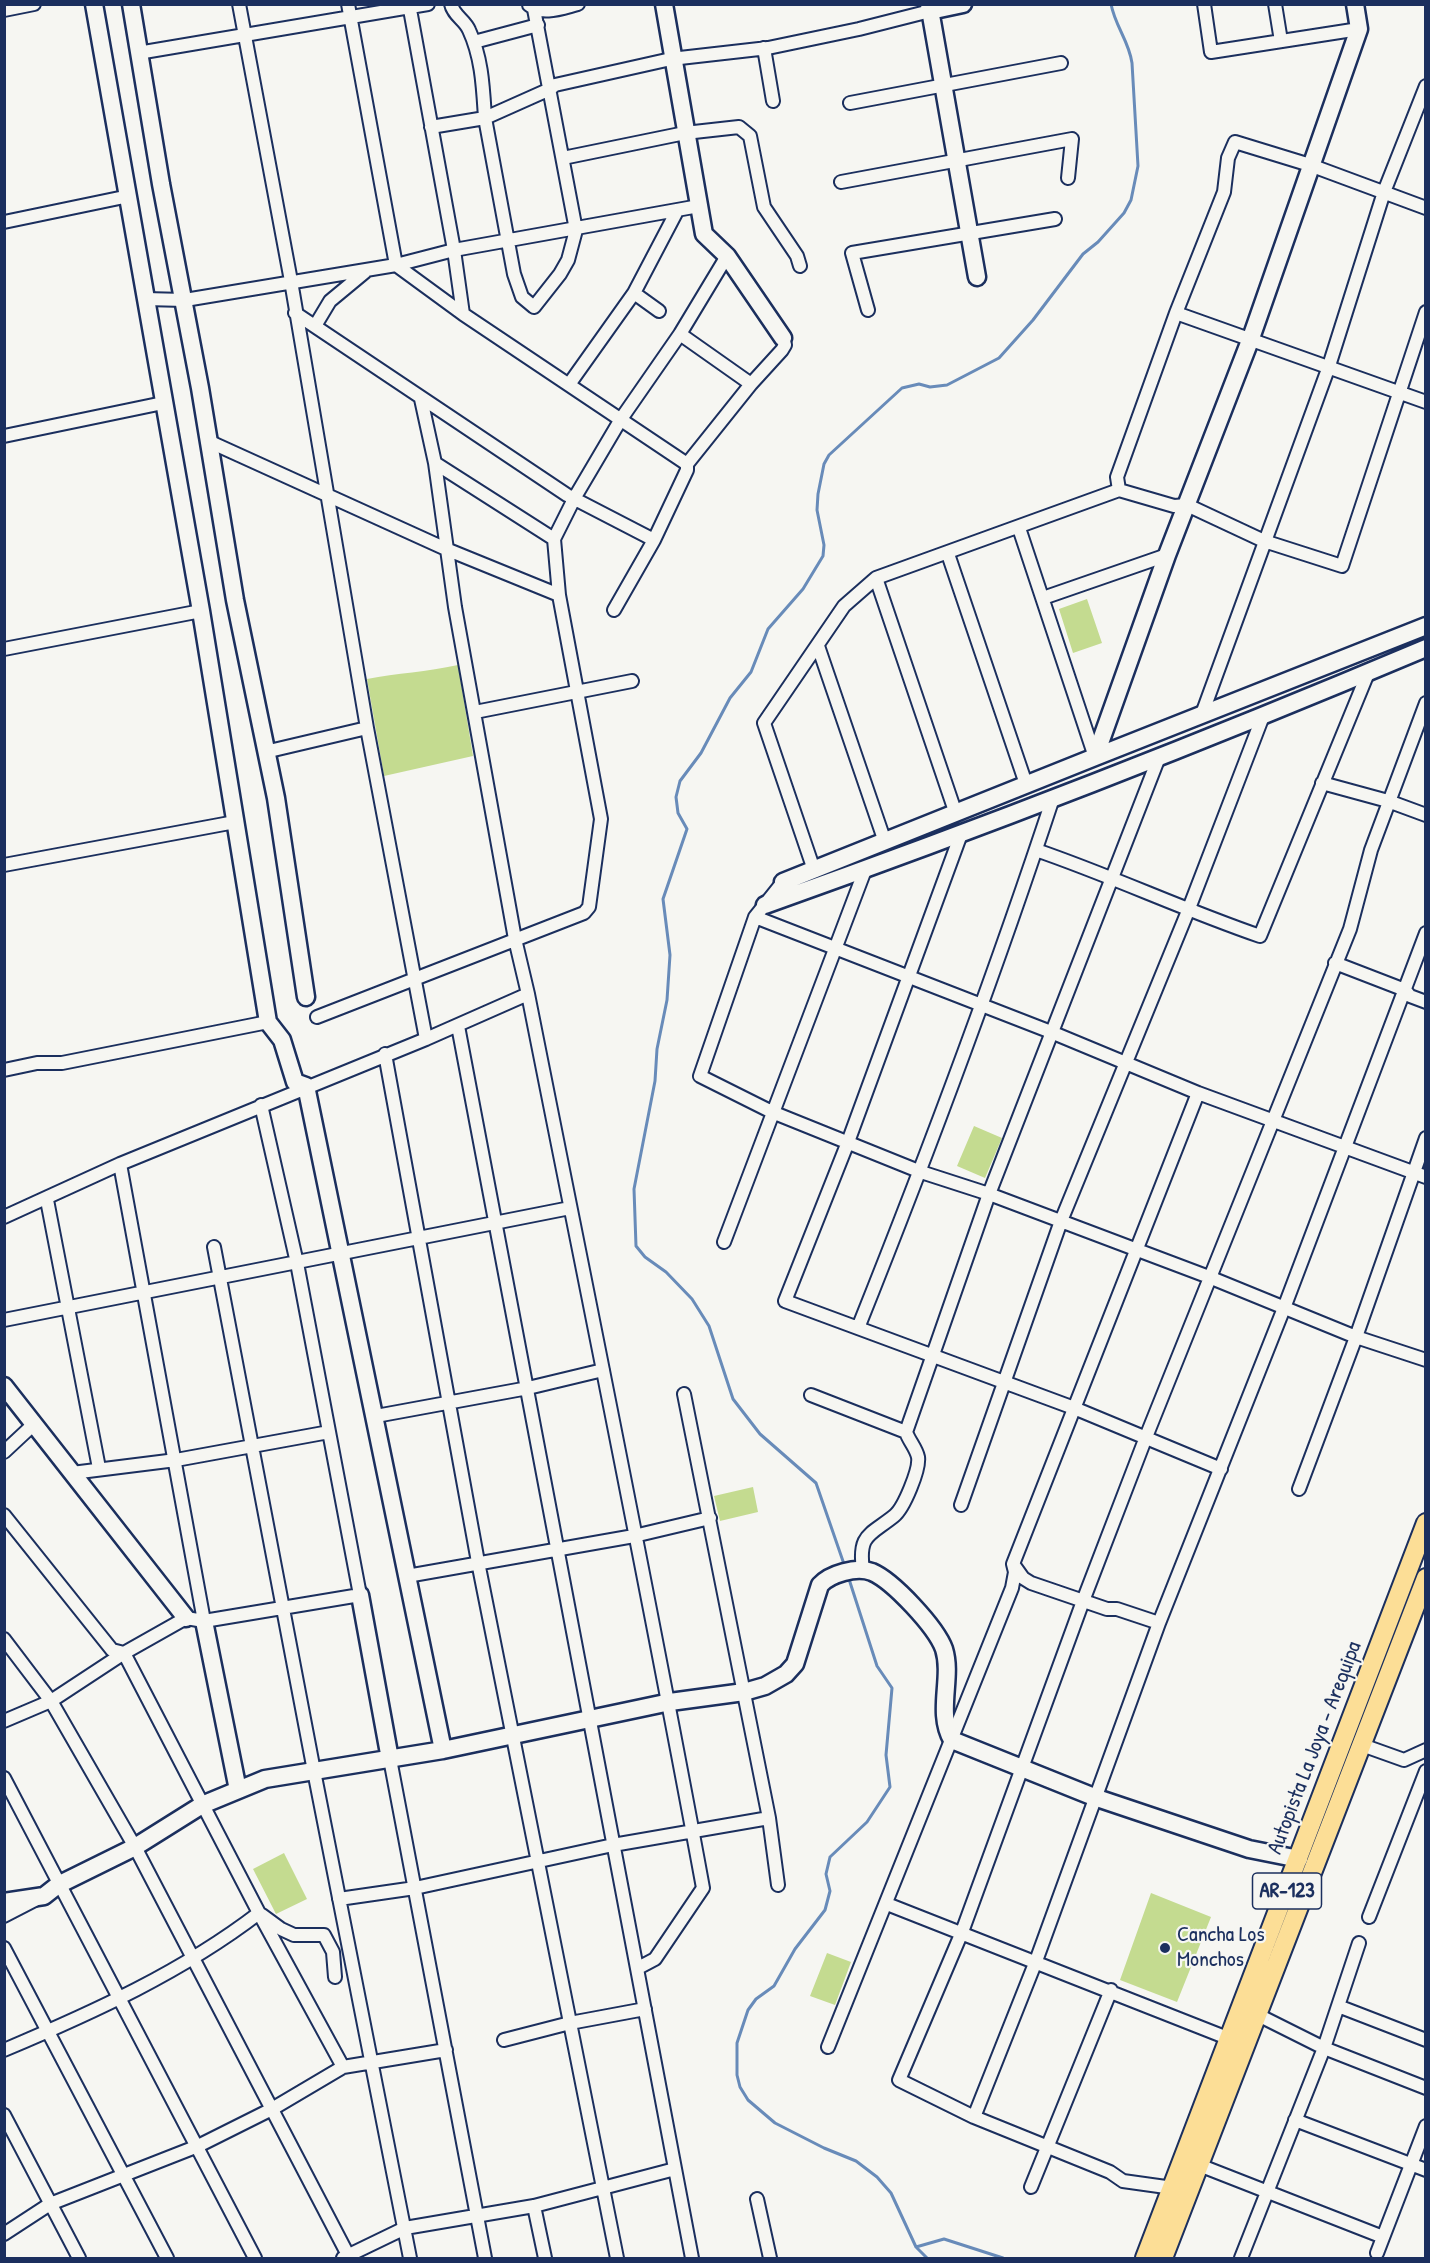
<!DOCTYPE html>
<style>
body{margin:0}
#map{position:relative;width:1430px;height:2263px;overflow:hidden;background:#f6f6f2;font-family:"Patrick Hand",sans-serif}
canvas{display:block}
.frame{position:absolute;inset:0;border:6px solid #1b2f5e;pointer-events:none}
</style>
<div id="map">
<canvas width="1430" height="2263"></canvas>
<div class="frame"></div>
</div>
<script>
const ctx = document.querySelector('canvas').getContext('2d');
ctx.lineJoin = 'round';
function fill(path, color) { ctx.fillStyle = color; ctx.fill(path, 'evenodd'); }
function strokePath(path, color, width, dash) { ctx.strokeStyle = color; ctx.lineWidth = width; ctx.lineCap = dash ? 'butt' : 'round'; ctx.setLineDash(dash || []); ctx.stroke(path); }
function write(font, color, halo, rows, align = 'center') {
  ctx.font = font + ' "Patrick Hand",sans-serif'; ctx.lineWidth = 4.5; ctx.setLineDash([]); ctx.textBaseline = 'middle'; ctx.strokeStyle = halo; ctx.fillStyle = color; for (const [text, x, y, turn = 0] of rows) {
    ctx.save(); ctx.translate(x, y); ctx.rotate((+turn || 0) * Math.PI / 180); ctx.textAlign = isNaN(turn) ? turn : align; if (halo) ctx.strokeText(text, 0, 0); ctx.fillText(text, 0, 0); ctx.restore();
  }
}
fill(new Path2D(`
 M1087,599L1102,643L1073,653L1059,609Z
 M458,665L473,756L384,776L367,679C397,673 427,672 458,665Z
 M974,1126L1002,1138L985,1178L957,1166Z
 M753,1487L758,1512L720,1521L714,1496Z
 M284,1853L307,1899L276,1914L253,1869Z
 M1151,1893L1211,1917L1177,2002L1120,1980Z
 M827,1953L851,1962L835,2005L810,1996Z`), '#c4db90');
strokePath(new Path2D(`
 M845,1567L816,1483L760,1434L733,1399L709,1326L692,1299L666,1272L645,1257L636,1246L634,1189L655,1081L657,1049L667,1000L670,955L663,899L687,829L678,813L676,797L680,781L701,753L730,698L751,672L768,629L803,589L823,556L824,545L817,510L818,494L824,464L829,455L902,388L919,384L930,387L947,385L999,358L1033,320L1083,254L1098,242L1124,213L1131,200L1138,166L1132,63C1129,41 1115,26 1111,4
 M848,1576L877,1666L892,1688L886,1755L890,1787L867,1822L830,1857L826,1874L830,1891L825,1910L795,1949L774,1986L756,1999L748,2010L737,2043V2075L740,2087L748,2100L775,2123L824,2148L856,2161L877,2177L891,2193L916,2247L927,2258
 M916,2247L944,2239L1003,2258`), '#688bb9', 3);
const street = new Path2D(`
 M239,4L291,281L367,728L426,1039
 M348,4L396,265L463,314L687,464
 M409,4L454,250L463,314
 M533,4L576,230L568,260L560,274L534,307L522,297L514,274L485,118L550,89L555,85L671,59L768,48L859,29L930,11
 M1204,4L1211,52L1359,29
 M1275,4L1281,41
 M529,5C542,16 562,8 578,4
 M4,10L34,4
 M474,42L538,25
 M764,48L773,101
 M138,53L428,4
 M850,103L1061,63
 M431,127L485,118C483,87 482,58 469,30C465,20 453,15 451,4
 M563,158L685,133L739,127L750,136L764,207L797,256L800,266
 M841,182L1072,139L1068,178
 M4,222L129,196
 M634,293L659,311
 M145,299L185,300L396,265L454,250L699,206
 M868,310L852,253L1055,219
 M295,313L567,495L654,540
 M1176,313L1426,402
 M315,326L330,301L365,272
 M680,334L751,384
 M570,383L634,293L677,211
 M421,399L435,463L455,607L515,939L528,994C587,1292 648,1589 703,1888L655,1959L638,1968
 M4,436L163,403
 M208,441L446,549L559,595
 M435,463L554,539
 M1119,490L1117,477L1176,313L1224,192L1228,158L1235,142L1310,165L1426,208
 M1019,528L1095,757
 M948,554L1026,784
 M876,578L956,814
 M1043,598L1167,555
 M614,610L654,540L687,470V464L751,384L782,350L785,345L783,338
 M818,646L885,842
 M4,649L201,611
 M475,712L632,681
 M1202,714L1328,369L1384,192L1426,86
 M265,752L367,728
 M1322,783L1388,801L1426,815
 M961,834L848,1142L785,1301L1074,1408L1221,1469
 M1036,850C1112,876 1184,910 1260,936L1368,673
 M4,865L235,822
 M814,870L764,723L844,606L876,578L1119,490L1174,506L1187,505L1264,541L1342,566L1426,312
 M783,882L755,917L700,1076L772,1112L921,1172L989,1194L1209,1277L1356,1337L1426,1360
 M755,917L1051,1032L1198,1093L1426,1177
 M1335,963L1405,990L1410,996L1426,1002
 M317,1017L584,913L589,907L601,819L559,595L554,539L575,497L621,419L680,334L727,256
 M458,1026L692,2258
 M385,1054L478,1562L617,2258
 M4,1070L37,1063H62L268,1022
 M120,1164L204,1621
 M47,1200L99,1468
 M4,1217L120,1164L426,1039L528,994
 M724,1242L865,870
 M214,1247L314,1771L410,2258
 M4,1320L570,1208
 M858,1328C928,1153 994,977 1053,798
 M684,1394L769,1818L778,1885
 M811,1395L906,1432
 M376,1416L528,1388L603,1370
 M4,1452L34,1424
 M72,1473L176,1460L329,1432
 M1299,1489L1356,1337L1426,1138
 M961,1505L1061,1221L1188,911L1263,716
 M4,1515L112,1650L124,1653L259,1913L343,2067
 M1013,1564L1023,1578L1031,1583L1107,1609H1117L1159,1623
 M863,1571C858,1534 869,1536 894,1516C904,1508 920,1469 918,1457C916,1448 909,1441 906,1432L989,1194L1159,757
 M407,1576L634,1536L710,1518
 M4,1639L51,1701L135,1847L348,2255
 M4,1721L51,1701L124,1653L186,1618L204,1621L360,1595L297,1263L261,1105
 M1362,1745L1404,1760L1426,1750
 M390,1759L485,2258
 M4,1778L255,2258
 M339,1899L415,1888L613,1845L769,1818
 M887,1904L1230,2039
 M262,1915L281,1929L294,1935H324L333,1952L335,1977
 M4,1916L35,1900
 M1369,1917L1426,1771
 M4,1948L167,2258
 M1338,2006L1426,2040
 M1258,2015L1324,2048L1426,2088
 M504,2040L570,2023L645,2009
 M828,2047L1012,1588L1015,1572L1013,1564L1198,1093
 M4,2050C94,2012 182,1972 259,1913
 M4,2115L79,2258
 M974,2117L1036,1961L1159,1623L1284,1308L1426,933
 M1295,2120L1426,2170
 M1199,2165L1383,2237
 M1031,2187L1111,1990
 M1173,2188L1123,2181L1110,2172L974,2117L899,2080L962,1932L1083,1601L1146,1437L1350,929L1371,850L1426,703
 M757,2199L770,2258
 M534,2206L545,2258
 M4,2234L50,2204L198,2146L272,2109L343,2067L446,2050
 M1377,2253L1426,2126
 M343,2258L405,2228L534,2206L675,2169
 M1241,2258L1324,2048L1359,1943`);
const secondary = new Path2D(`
 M94,4L201,611L268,1022L282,1040L295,1082L306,1086L443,1750
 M131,4L161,184L200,388L235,600L276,798L306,997
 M664,4L704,234L727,256L783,338
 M929,4L977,277
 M930,11L963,4
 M1095,757L1426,626
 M783,882L1095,757L1167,555L1251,338L1359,29L1355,4
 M765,905C988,826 1208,740 1426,648
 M4,1386L186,1618
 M360,1595L390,1759
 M204,1621L238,1790
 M4,1902L44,1896L58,1885L135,1847L202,1805L265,1779L443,1750L670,1702L744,1692L765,1686L786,1674L795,1664L820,1585C830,1574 856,1566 872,1572C893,1581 936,1627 944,1649C953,1678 936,1712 952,1740L1094,1797L1249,1849L1299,1859`);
const primary = new Path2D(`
 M1145,2258L1426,1523
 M1163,2258L1426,1578`);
strokePath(street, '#1b2f5e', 16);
strokePath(secondary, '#1b2f5e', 21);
strokePath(primary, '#1b2f5e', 22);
strokePath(street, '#f6f6f2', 12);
strokePath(secondary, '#f6f6f2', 16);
strokePath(primary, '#fcde96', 18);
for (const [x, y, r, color] of [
 [1165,1948,6,"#1b2f5e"]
]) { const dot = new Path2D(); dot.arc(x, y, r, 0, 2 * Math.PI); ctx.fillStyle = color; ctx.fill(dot); strokePath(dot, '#f6f6f2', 2); }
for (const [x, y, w] of [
 [1287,1891,69]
]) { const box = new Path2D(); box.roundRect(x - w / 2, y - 18, w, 36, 4.5); ctx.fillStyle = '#f6f6f2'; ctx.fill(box); strokePath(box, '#1b2f5e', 1.5); }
write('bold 21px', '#1b2f5e', null, [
 ["AR-123",1287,1891]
]);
write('22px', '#1b2f5e', '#f6f6f2', [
 ["Autopista La Joya - Arequipa",1315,1748,-69]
]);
write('22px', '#1b2f5e', '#f6f6f2', [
 ["Cancha Los",1177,1935],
 ["Monchos",1177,1960]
], 'left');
</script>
